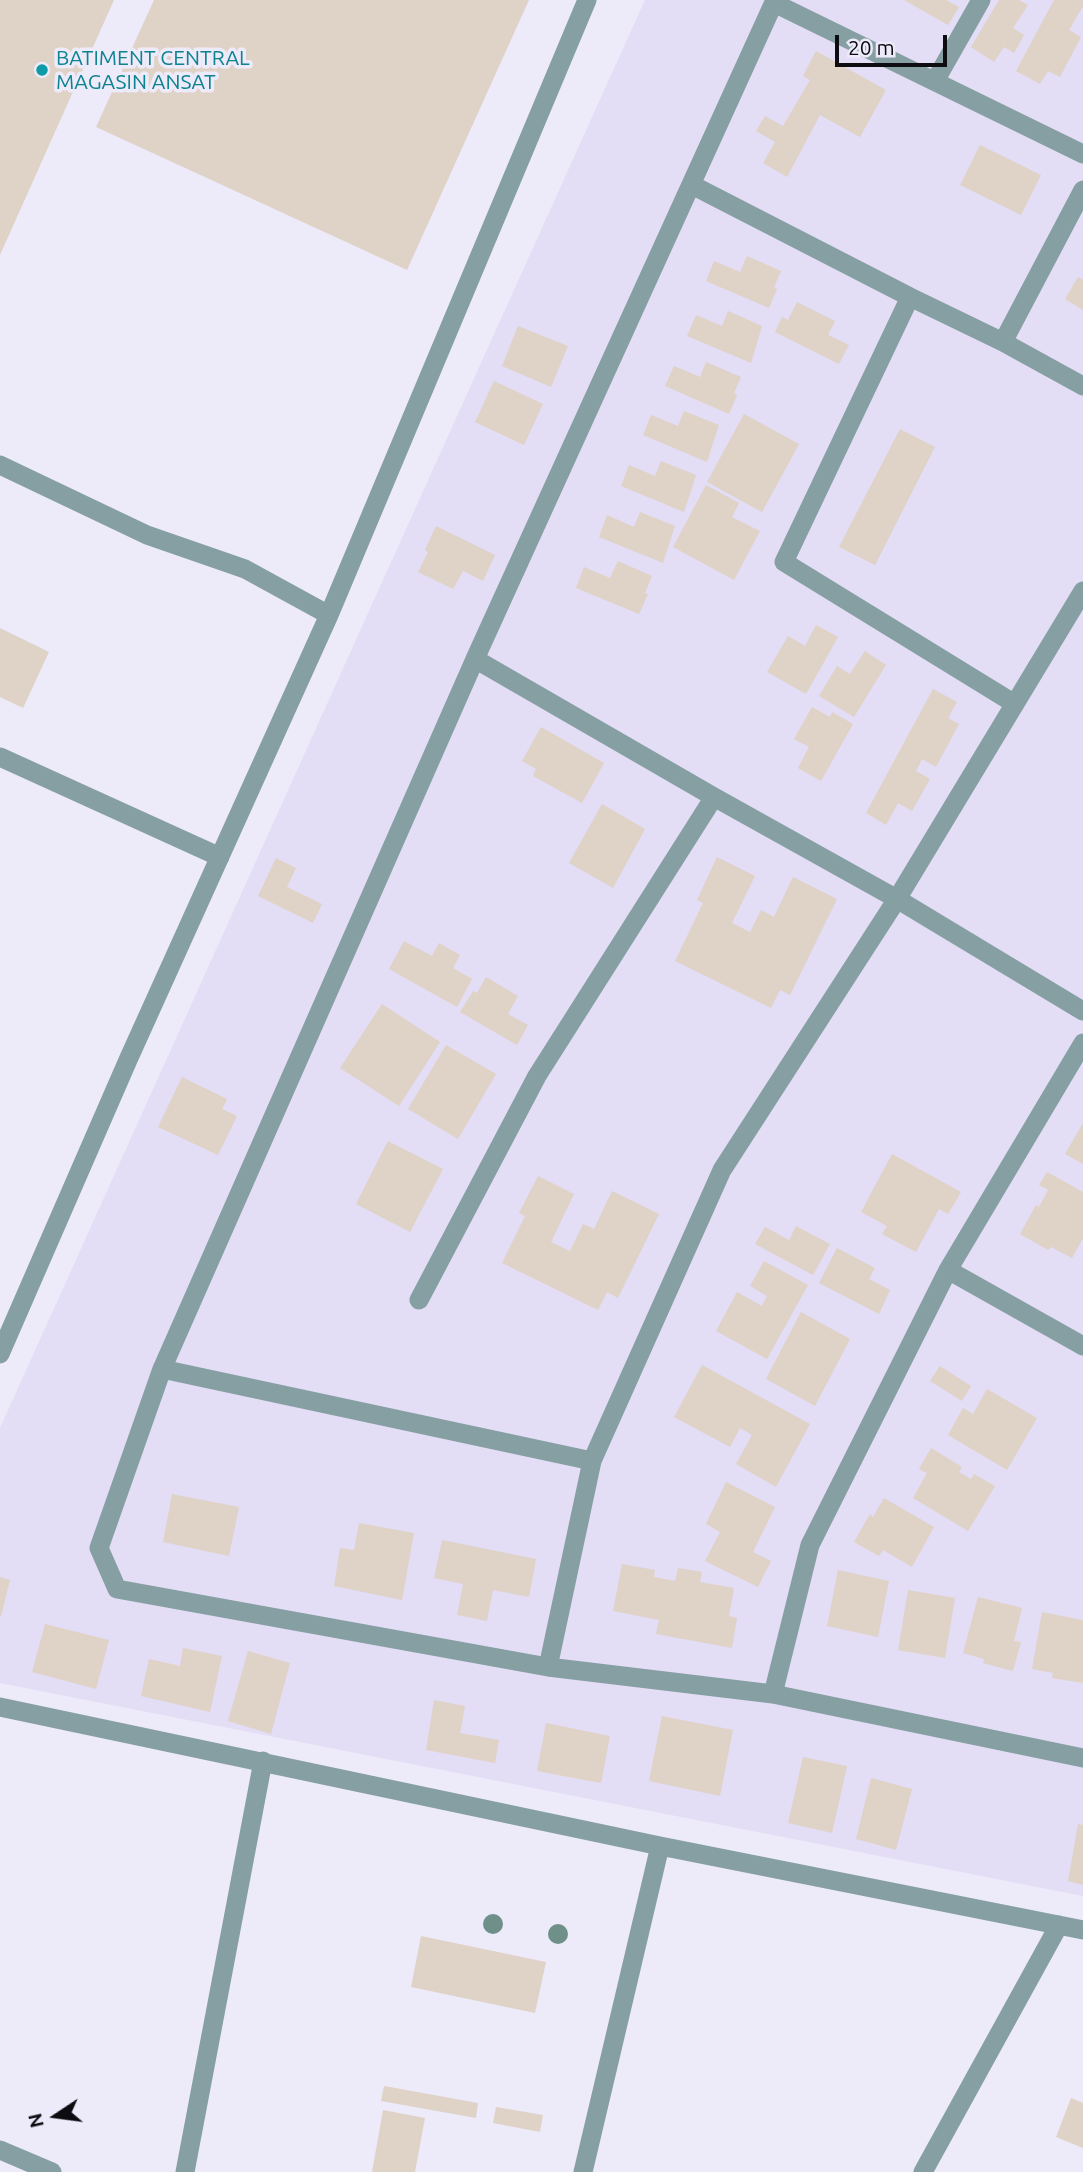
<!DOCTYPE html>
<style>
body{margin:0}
#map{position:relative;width:1083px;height:2172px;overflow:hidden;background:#edeafa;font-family:Ubuntu,sans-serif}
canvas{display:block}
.north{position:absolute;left:21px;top:2081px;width:70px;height:70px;-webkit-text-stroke:5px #edeafa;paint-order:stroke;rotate:257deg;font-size:19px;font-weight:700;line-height:28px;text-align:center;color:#0d0c11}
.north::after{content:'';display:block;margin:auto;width:24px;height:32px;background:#0d0c11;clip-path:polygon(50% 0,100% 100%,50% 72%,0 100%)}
.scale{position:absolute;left:835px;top:35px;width:112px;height:32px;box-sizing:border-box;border:4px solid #0d0c11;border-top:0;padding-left:9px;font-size:21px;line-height:24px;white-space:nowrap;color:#0d0c11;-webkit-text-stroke:5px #edeafa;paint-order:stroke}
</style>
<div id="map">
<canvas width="1083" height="2172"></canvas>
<div class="north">N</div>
<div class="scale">20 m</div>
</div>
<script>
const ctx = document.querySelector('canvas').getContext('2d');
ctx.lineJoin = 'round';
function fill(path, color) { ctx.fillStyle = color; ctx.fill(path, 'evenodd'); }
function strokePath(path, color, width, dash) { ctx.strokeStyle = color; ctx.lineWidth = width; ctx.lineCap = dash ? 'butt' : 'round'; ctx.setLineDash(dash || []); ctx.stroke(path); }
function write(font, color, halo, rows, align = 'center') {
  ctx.font = font + ' Ubuntu,sans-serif'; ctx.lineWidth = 7; ctx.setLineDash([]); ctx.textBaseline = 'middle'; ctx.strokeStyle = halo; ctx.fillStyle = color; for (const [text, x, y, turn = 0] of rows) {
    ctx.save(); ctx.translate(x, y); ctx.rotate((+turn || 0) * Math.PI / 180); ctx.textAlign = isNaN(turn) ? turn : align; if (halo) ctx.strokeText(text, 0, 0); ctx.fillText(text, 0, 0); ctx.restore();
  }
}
fill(new Path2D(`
 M645,0H1083V1896L0,1683V1428Z`), '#e3ddf5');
fill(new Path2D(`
 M0,0H114L0,255Z
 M154,0H529L407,270L96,127Z
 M904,0H946L959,7L948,25Z
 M999,0H1019L1028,5L1013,28L1024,35L1014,53L1004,47L994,62L971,47Z
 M1054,0H1083V6L1069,30L1081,37L1060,77L1048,71L1040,84L1016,71Z
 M816,51L886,90L860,137L820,115L787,177L763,163L775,142L756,131L765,116L783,126L810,80L803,76Z
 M980,145L1041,175L1021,215L960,185Z
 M747,256L781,271L774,287L777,289L769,308L706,281L714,261L740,272Z
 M1078,277L1083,280V310L1065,299Z
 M797,302L835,321L828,335L849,345L839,364L775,332L782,317L788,320Z
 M728,311L762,326L751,363L687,336L696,315L722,326Z
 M518,326L568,346L551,387L502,366Z
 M706,362L741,377L734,393L737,395L729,414L665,386L674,366L700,377Z
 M494,381L543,404L524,445L475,422Z
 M684,411L719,425L707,462L643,435L651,415L678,426Z
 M744,414L799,444L762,512L707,482Z
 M900,429L935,447L875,565L839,547Z
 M661,461L696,475L684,512L621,486L629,465L655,476Z
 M706,485L739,503L732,517L760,531L734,580L673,547Z
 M640,512L675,526L663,563L599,537L607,515L634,527Z
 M436,526L495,555L483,581L463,571L453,589L418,572L428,552L425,550Z
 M618,561L652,576L645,593L648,594L639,614L576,588L584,567L610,578Z
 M816,625L838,637L806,694L767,672L788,636L805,646Z
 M0,628L49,652L23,708L0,697Z
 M865,651L886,665L854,717L819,696L837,666L850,674Z
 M933,689L957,702L948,718L959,724L936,767L922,759L916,771L930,779L912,811L898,803L886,825L866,813Z
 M812,707L830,717L832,712L853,724L821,781L798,768L809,747L794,739Z
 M541,727L604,763L582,803L533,776L536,769L522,761Z
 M602,804L645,829L613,888L569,863Z
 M717,857L755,876L732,923L750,932L761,910L774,917L793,877L837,899L790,995L780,990L771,1008L675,961L703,903L697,900Z
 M276,858L296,868L287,887L322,904L313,923L258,896Z
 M404,941L432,956L439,943L460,955L453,968L472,979L457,1007L389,969Z
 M486,977L518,996L508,1014L528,1025L517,1045L460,1012L473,991L477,993Z
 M382,1004L440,1042L399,1106L340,1068Z
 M446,1045L496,1074L458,1139L408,1109Z
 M182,1077L227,1099L222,1109L237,1116L218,1155L158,1127Z
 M1083,1123V1164L1065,1154Z
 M388,1141L443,1169L410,1232L356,1204Z
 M892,1154L961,1192L948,1214L939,1209L916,1252L882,1234L887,1226L861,1212Z
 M1047,1172L1083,1192V1238L1072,1258L1051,1247L1048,1250L1020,1234L1036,1205L1039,1207L1048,1190L1039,1185Z
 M538,1176L574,1194L551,1242L570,1251L583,1224L594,1229L612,1191L659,1214L618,1298L607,1292L598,1310L502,1263L525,1216L519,1213Z
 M796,1226L830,1244L813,1275L755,1244L765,1227L789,1240Z
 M837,1248L875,1268L869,1279L890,1290L879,1314L819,1283Z
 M764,1261L808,1285L767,1359L716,1331L737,1292L762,1306L767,1296L750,1286Z
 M801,1312L850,1339L815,1406L766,1379Z
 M702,1365L810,1424L776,1487L736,1464L752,1435L740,1428L730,1447L674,1417Z
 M940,1366L971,1386L962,1401L930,1381Z
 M987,1389L1037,1418L1007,1470L948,1435L963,1408L973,1414Z
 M931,1448L962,1467L959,1472L971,1479L974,1474L995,1486L968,1531L913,1498L927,1473L919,1469Z
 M726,1482L775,1507L753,1552L771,1561L758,1587L705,1561L720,1532L706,1524Z
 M172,1494L239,1507L229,1556L163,1542Z
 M884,1498L934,1527L912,1567L883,1550L879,1556L854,1542L870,1514L873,1517Z
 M359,1523L414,1533L402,1600L334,1586L340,1548L354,1550Z
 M442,1540L536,1559L529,1597L493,1590L487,1621L457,1615L463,1584L434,1578Z
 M622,1564L655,1570L654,1577L675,1581L678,1568L702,1572L700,1582L734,1588L729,1616L737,1618L732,1648L656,1634L659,1620L613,1611Z
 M838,1570L889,1581L878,1637L827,1626Z
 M0,1577L10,1580L1,1616H0Z
 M908,1590L955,1598L945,1658L898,1650Z
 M978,1597L1022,1608L1014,1641L1021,1642L1013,1671L983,1663L984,1659L963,1653Z
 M1042,1612L1083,1620V1683L1052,1678L1053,1673L1032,1669Z
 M45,1624L109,1640L96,1689L32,1672Z
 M183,1648L222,1656L210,1712L141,1696L149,1659L180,1666Z
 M248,1651L290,1663L271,1734L228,1721Z
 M434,1700L465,1706L460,1733L499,1740L495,1763L426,1750Z
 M662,1716L733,1730L720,1796L649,1781Z
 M546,1723L610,1736L601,1783L537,1771Z
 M803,1757L847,1766L832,1833L788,1823Z
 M871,1778L912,1789L896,1850L856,1839Z
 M1078,1824L1083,1825V1885L1068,1881Z
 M421,1936L546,1962L535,2013L411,1987Z
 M384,2086L478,2103L476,2118L381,2101Z
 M1071,2098L1083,2103V2148L1056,2137Z
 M496,2107L543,2115L540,2132L493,2123Z
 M383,2110L425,2118L415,2172H372Z`), '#dfd2c6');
strokePath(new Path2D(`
 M775,0L475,659L714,797L897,899L1083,1011
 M774,3L1083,154
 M935,81L981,0
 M692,185L910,297L1003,342L1083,386
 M910,297L784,562L1015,704
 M1003,342L1083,190
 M475,659L162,1369L99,1548L117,1589L548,1667L773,1694L1083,1758
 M948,1270L1083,1346
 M419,1300L537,1076L714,797
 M162,1369L592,1461
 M548,1667L592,1461L722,1170L897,899L1083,591
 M773,1694L810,1545L948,1270L1083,1043`), '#859fa3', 19);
strokePath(new Path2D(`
 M0,465L147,535L245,569L329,615
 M0,757L220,857
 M0,1354L128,1060L329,615L587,0
 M0,1707L660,1846L1083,1930
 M0,2150L52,2172
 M185,2172L263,1761
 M583,2172L660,1846
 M923,2172L1059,1925`), '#859fa3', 19);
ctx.fillStyle = '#6e9089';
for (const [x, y] of [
 [493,1924],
 [558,1934]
]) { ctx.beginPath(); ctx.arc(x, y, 10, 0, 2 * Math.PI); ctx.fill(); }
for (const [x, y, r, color] of [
 [42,70,7,"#0f9aa8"]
]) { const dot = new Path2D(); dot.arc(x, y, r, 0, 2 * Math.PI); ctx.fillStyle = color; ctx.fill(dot); strokePath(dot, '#edeafa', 2.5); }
write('21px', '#0d838f', '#edeafa', [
 ["BATIMENT CENTRAL",56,58],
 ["MAGASIN ANSAT",56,82]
], 'left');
</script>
